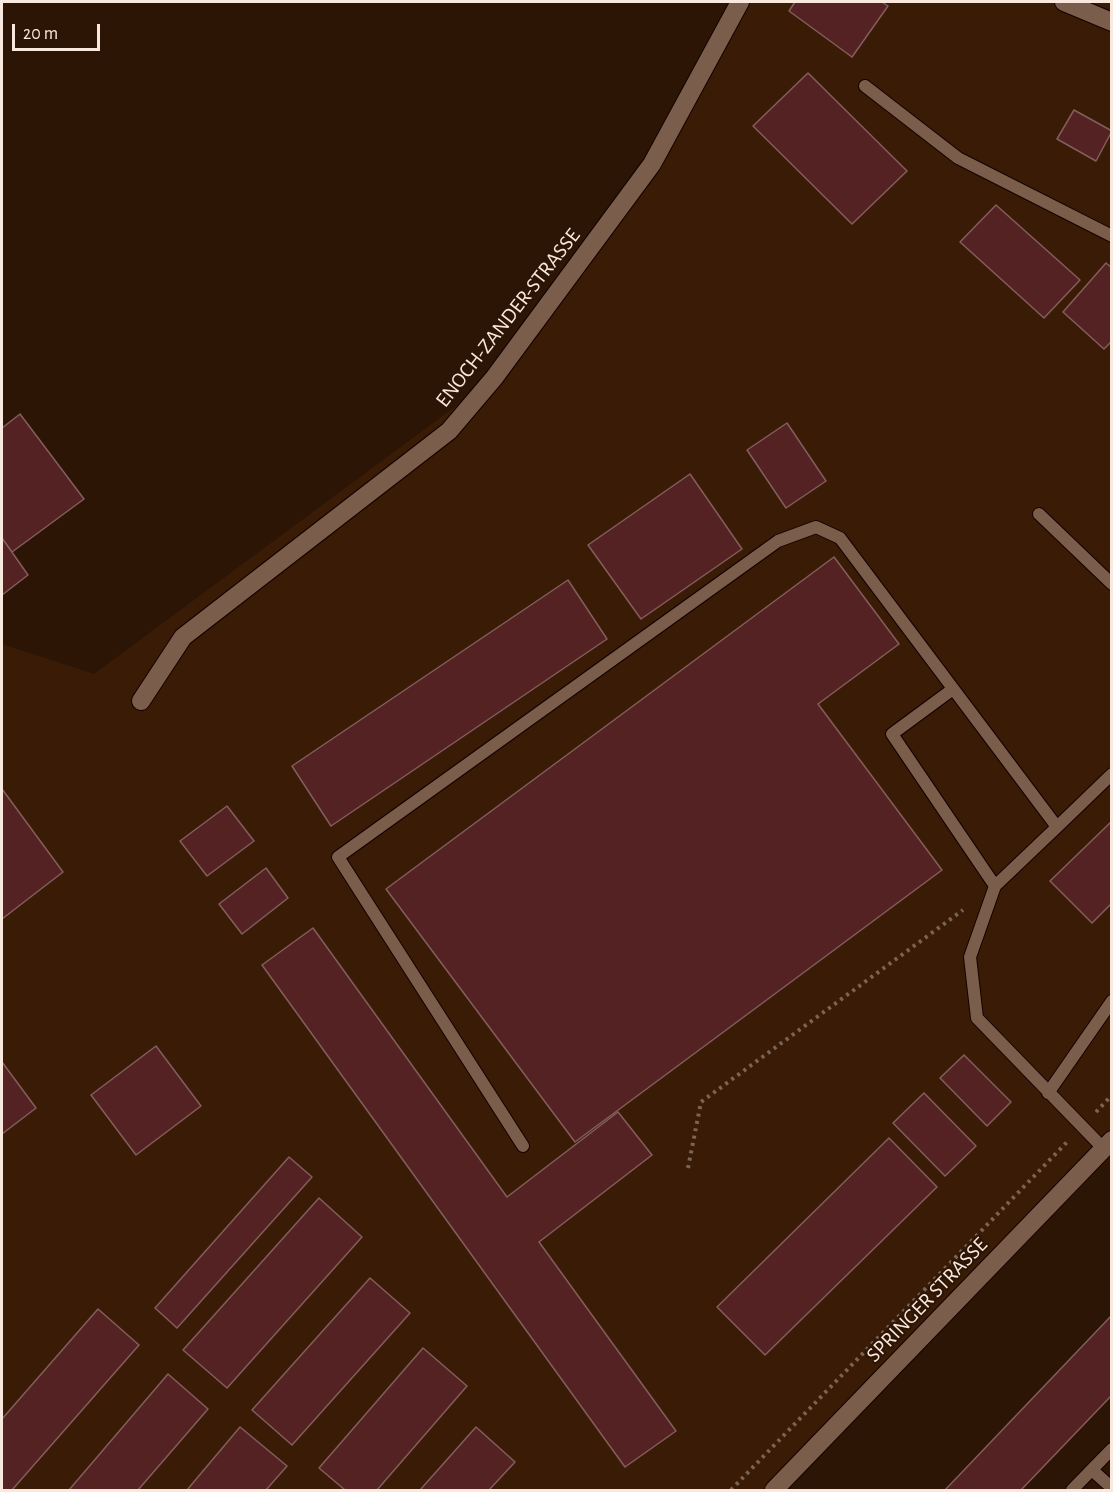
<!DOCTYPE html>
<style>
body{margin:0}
#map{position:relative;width:1113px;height:1492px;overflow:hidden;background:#2d1505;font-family:"Alegreya Sans",sans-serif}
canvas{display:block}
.frame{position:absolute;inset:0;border:3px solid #f9e8dd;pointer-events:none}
.scale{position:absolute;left:12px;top:24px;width:88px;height:27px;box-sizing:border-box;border:3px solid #f9e8dd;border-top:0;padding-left:8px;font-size:18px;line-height:21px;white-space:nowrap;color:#f9e8dd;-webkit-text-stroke:4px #2d1505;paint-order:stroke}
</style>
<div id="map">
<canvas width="1113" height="1492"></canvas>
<div class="frame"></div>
<div class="scale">20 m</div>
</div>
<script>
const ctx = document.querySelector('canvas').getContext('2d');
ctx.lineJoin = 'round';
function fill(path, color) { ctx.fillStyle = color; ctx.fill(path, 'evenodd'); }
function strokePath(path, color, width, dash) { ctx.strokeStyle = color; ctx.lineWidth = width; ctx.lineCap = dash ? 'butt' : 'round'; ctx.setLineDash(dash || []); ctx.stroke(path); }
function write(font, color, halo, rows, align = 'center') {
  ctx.font = font + ' "Alegreya Sans",sans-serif'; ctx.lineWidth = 4.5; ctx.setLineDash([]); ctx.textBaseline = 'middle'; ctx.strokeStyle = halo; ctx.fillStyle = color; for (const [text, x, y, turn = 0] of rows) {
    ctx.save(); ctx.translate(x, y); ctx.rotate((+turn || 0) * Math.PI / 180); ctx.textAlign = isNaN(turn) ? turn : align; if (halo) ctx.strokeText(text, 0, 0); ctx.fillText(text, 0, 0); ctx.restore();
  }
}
fill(new Path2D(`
 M740,2H1111V1140L774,1490H2V644L94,674L494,378L652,164Z`), '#3a1c06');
const building = new Path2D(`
 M795,2H882L888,6L852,57L789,11Z
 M808,73L907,171L852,224L753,126Z
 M1074,110L1112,131L1096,161L1057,139Z
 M996,205L1080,280L1044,318L960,242Z
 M1106,263L1112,268V341L1104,349L1063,312Z
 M20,414L84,499L12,552L2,538V428Z
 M787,423L826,481L786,508L747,450Z
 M690,474L742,549L641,619L588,545Z
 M2,538L28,575L2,595Z
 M834,557L899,644L818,704L942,870L575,1142L386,889Z
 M568,580L607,639L331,826L292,766Z
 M2,789L63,872L2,919Z
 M227,806L254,841L207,876L180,841Z
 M1112,821V903L1092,923L1050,881Z
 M266,868L288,898L242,934L219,904Z
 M313,928L507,1197L618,1112L652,1155L539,1242L676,1431L625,1467L262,965Z
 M156,1046L201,1106L136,1155L91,1095Z
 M964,1055L1011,1102L987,1126L940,1078Z
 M2,1062L36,1108L2,1134Z
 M924,1093L976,1146L945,1176L893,1123Z
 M889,1138L937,1187L765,1355L717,1307Z
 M289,1157L312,1177L177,1328L155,1308Z
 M319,1198L362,1237L227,1388L183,1350Z
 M370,1278L410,1313L292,1445L252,1410Z
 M98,1309L139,1345L12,1490H2V1419Z
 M1112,1315V1395L1021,1490H945Z
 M423,1348L467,1386L377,1490H345L319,1468Z
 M168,1374L208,1409L138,1490H69Z
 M240,1427L287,1466L266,1490H187Z
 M476,1427L515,1462L489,1490H420Z`);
fill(building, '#552223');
strokePath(building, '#825e5d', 1.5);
const lane = new Path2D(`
 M865,86L958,158L1112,236
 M1039,514L1112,584
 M953,689L892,734L995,886
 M1057,827L1112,774
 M1048,1093L1112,1001
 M523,1146L338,857L778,541L816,527L840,538L1057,827L995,886L970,957L977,1018L1104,1149
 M1092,1470L1112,1488
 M1072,1490L1112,1449`);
const street = new Path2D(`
 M1064,2L1112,22
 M141,701L183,637L449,431L494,378L652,164L740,2
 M774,1490L1112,1140`);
strokePath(lane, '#140200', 14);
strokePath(street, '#140200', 20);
strokePath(new Path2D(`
 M1096,1112L1112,1095
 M688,1168L701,1102L963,910
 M731,1490L1068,1141`), '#796455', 4, [3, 4.5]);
strokePath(lane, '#7a5d4b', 12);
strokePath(street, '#7a5d4b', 18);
write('21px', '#f9e8dd', '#2d1505', [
 ["ENOCH-ZANDER-STRASSE",508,318,-52],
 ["SPRINGER STRASSE",927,1300,-46]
]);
</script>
